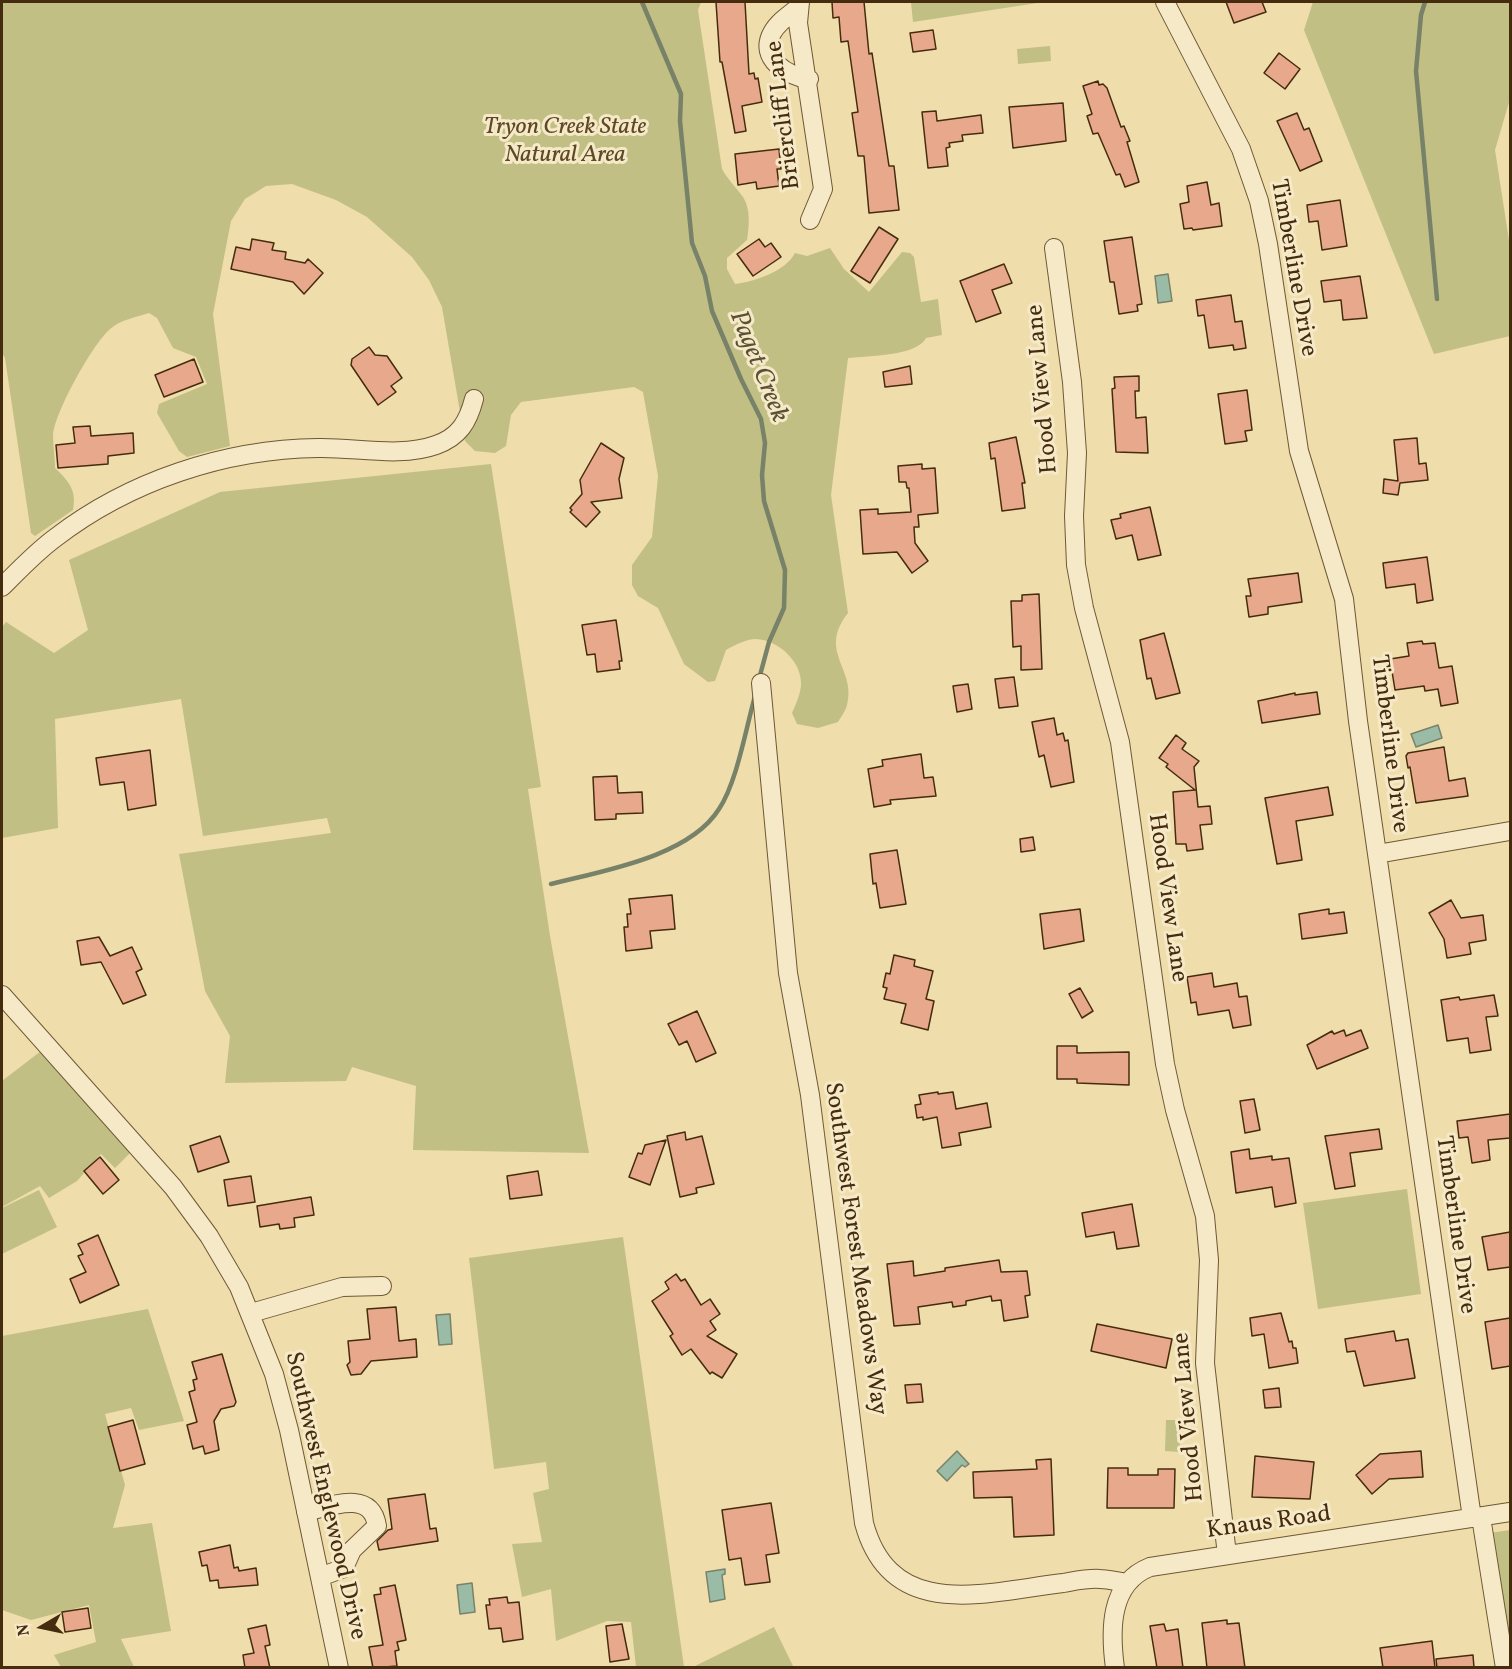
<!DOCTYPE html>
<style>
body{margin:0}
#map{position:relative;width:1512px;height:1669px;overflow:hidden;background:#efddab;font-family:Vollkorn,serif}
canvas{display:block}
.frame{position:absolute;inset:0;border:3px solid #452c0e;pointer-events:none}
.north{position:absolute;left:12px;top:1597px;width:60px;height:60px;-webkit-text-stroke:4px #f5e9c8;paint-order:stroke;rotate:261deg;font-size:16px;font-weight:700;line-height:24px;text-align:center;color:#452c0e}
.north::after{content:'';display:block;margin:auto;width:21px;height:27px;background:#452c0e;clip-path:polygon(50% 0,100% 100%,50% 72%,0 100%)}
</style>
<div id="map">
<canvas width="1512" height="1669"></canvas>
<div class="frame"></div>
<div class="north">N</div>
</div>
<script>
const ctx = document.querySelector('canvas').getContext('2d');
ctx.lineJoin = 'round';
function fill(path, color) { ctx.fillStyle = color; ctx.fill(path, 'evenodd'); }
function strokePath(path, color, width, dash) { ctx.strokeStyle = color; ctx.lineWidth = width; ctx.lineCap = dash ? 'butt' : 'round'; ctx.setLineDash(dash || []); ctx.stroke(path); }
function write(font, color, halo, rows, align = 'center') {
  ctx.font = font + ' Vollkorn,serif'; ctx.lineWidth = 6; ctx.setLineDash([]); ctx.textBaseline = 'middle'; ctx.strokeStyle = halo; ctx.fillStyle = color; for (const [text, x, y, turn = 0] of rows) {
    ctx.save(); ctx.translate(x, y); ctx.rotate((+turn || 0) * Math.PI / 180); ctx.textAlign = isNaN(turn) ? turn : align; if (halo) ctx.strokeText(text, 0, 0); ctx.fillText(text, 0, 0); ctx.restore();
  }
}
fill(new Path2D(`
 M2,2H701L698,10L722,169C728,180 736,187 743,197C751,209 749,227 747,240L727,258V269L735,284C754,282 786,271 795,253L807,256L830,248L844,269L869,292L902,252L910,253L914,257L921,302L938,299L942,335L926,338C917,356 868,356 848,358L831,495L848,613C817,652 857,669 847,705C846,710 841,717 838,722L818,728L797,724L792,713C796,704 800,695 801,686C803,663 779,640 756,639C746,639 735,645 726,650L715,681L708,682L684,664L658,608L638,596L632,585V565L652,537L658,476L643,392L634,387L521,402L511,415L506,446L495,453L475,451L465,441L442,307L429,280L412,257L367,217L336,200L292,184L266,186L245,199L231,221L213,314L230,446L187,457L179,451L157,413L159,404L207,384L196,357L173,348L157,318L149,313C136,317 120,320 110,329C92,345 55,412 53,435C53,446 55,457 55,468C69,481 77,491 73,510L35,536L31,533L5,358L2,353Z
 M911,2H1044L913,22Z
 M1313,2H1510V99L1495,150L1510,247V336L1434,354L1304,30Z
 M1050,46L1051,61L1018,64L1017,49Z
 M491,464L541,787L528,789L550,936L589,1153L413,1150L416,1086L352,1067L346,1081L225,1083L230,1036L205,991L179,854L331,833L327,818L203,836L181,699L55,719L58,828L2,838V627L6,622L54,653L88,630L69,560L220,492Z
 M41,1051L130,1153L115,1168L101,1154L77,1181L49,1198L40,1186L2,1207V1081Z
 M1407,1189L1421,1294L1318,1309L1303,1203Z
 M39,1190L57,1227L2,1254V1208Z
 M623,1237L684,1667H636L631,1622L607,1621L556,1641L551,1589L522,1597L512,1544L542,1542L533,1493L549,1489L546,1462L494,1469L469,1258Z
 M148,1309L184,1421L139,1430L131,1408L105,1414L125,1485L113,1528L152,1523L171,1631L121,1639L134,1667H61L54,1655L96,1642L89,1605L31,1620L2,1610V1336Z
 M1166,1420H1180V1452L1165,1451Z
 M1510,1530V1632L1497,1634L1483,1534Z
 M774,1627L793,1666L695,1667V1666Z`), '#c1bf84');
const water = new Path2D(`
 M1168,274L1172,301L1158,303L1155,276Z
 M1438,725L1442,738L1416,747L1411,734Z
 M450,1314L452,1344L439,1345L436,1315Z
 M957,1451L969,1464L965,1467L962,1465L947,1481L937,1471Z
 M725,1569V1574L722,1575L725,1599L710,1602L706,1572Z
 M472,1583L475,1612L460,1614L457,1585Z`);
fill(water, '#9abca6');
strokePath(water, '#788269', 1.5);
strokePath(new Path2D(`
 M642,2L681,94L680,121L692,243L705,276L712,311L741,379L761,419L765,443L762,475L764,501L785,570L784,608L769,642L759,679
 M1425,2L1421,15L1416,71L1437,299
 M551,884C602,871 689,857 719,809C737,782 746,728 755,696`), '#788269', 4.5);
const building = new Path2D(`
 M716,2H745L749,74L754,73L755,79L758,78L762,102L742,106L746,131L735,133L722,62H720Z
 M832,2H864L869,54L872,53L889,166H894L899,210L869,213L864,156H858L852,113L858,112L848,41L841,42L839,17L833,18Z
 M1226,2H1262L1266,12L1234,23Z
 M933,30L936,49L913,52L910,33Z
 M1279,53L1300,69L1285,89L1264,73Z
 M1098,81L1099,85L1103,84L1107,88L1121,127L1124,126L1130,141L1127,142L1139,182L1125,187L1120,174L1116,175L1098,133L1093,134L1087,116L1092,114L1083,86Z
 M1063,103L1066,141L1013,148L1009,107Z
 M936,111L937,121L981,115L983,133L962,135L963,141L949,143L950,147L946,148L948,166L928,168L922,112Z
 M1297,113L1304,130L1309,128L1322,161L1300,171L1277,121Z
 M779,149L781,169H777L779,186L757,189L756,182L738,185L735,154Z
 M1207,182L1211,205L1219,203L1222,226L1193,230L1192,228L1184,229L1180,204L1189,202L1187,186Z
 M1340,200L1347,246L1322,250L1318,221L1309,222L1307,205Z
 M879,227L898,239L870,283L851,271Z
 M1132,237L1142,304L1137,305L1138,311L1119,314L1114,282H1110L1104,241Z
 M252,239L274,243L272,250L286,252L285,259L305,263L308,259L323,273L304,294L293,282L231,269L236,247L250,250Z
 M759,239L765,247L771,243L781,257L753,276L737,254Z
 M1004,264L1012,283L992,290L1001,313L976,322L960,281Z
 M1360,276L1367,318L1343,320L1341,300L1324,302L1321,281Z
 M1231,295L1235,322L1242,321L1246,348L1234,350L1233,345L1209,348L1204,315L1198,316L1196,300Z
 M369,347L375,355L387,356L402,378L391,386L396,392L378,405L351,365L352,359Z
 M194,359L203,382L164,397L155,375Z
 M910,366L912,384L885,387L883,372Z
 M1139,376V391H1135L1136,418L1146,417L1148,453L1116,452L1112,389L1115,388L1114,377Z
 M1247,390L1252,430L1245,431L1247,441L1225,444L1218,394Z
 M90,426L91,436L133,433L134,453L108,456V464L58,468L56,445L75,443L73,427Z
 M1016,437L1025,483H1022L1025,508L1002,511L995,458L991,459L989,443Z
 M1417,438L1419,464L1426,463L1428,480L1400,483L1398,495L1383,493L1384,479L1398,481L1394,440Z
 M601,443L624,458L619,479L622,498L591,502L600,512L586,527L570,512L572,510L570,508L582,494L580,480Z
 M922,464V469L935,468L938,513L918,515L919,527H914L915,543L928,561L912,573L897,552L863,554L860,510L878,509V514L911,512L909,488H907L906,482H899L898,466Z
 M1150,507L1161,555L1138,560L1132,535L1116,539L1111,520L1121,518L1120,514Z
 M1427,557L1433,600L1417,603L1415,584L1386,588L1383,563Z
 M1298,573L1302,602L1268,607V614L1249,617L1246,596H1251L1248,579Z
 M1039,594L1042,669L1021,670V646L1013,647L1011,601H1022V595Z
 M616,620L622,661H619L620,669L597,672L595,654L587,655L582,625Z
 M1164,633L1180,693L1156,699L1151,678L1147,679L1140,640Z
 M1422,641L1423,644L1435,643L1439,668L1452,666L1458,703L1441,706L1438,689L1425,691L1424,686L1395,690L1390,659L1409,656L1407,643Z
 M1014,677L1018,706L999,708L995,679Z
 M968,684L972,709L957,712L953,686Z
 M1317,692L1320,714L1262,723L1258,701L1295,693V695Z
 M1054,718L1057,735L1063,733L1065,741L1068,740L1074,782L1051,787L1044,755L1039,757L1032,722Z
 M1176,735L1186,743L1182,749L1199,761L1194,767L1198,807L1210,806L1212,824L1200,825L1203,849L1187,851L1186,844H1176L1173,792L1195,790L1166,767L1168,764L1159,758Z
 M1444,747L1449,781L1465,778L1468,796L1416,803L1410,767L1408,768L1406,756L1408,753Z
 M150,750L156,805L128,810L124,782L100,785L96,758Z
 M921,754L924,778L933,777L936,796L890,800L891,804L874,807L868,769L883,766L882,760Z
 M617,776L618,793L642,792L643,813L616,814V819L595,820L593,777Z
 M1328,787L1333,815L1296,821L1302,860L1277,864L1265,798Z
 M1033,837L1035,850L1021,852L1020,839Z
 M897,850L906,904L880,908L876,883L873,884L870,854Z
 M672,895L675,929L650,931L652,948L626,951L624,927H628L627,914H631L629,899Z
 M1451,900L1461,918L1483,915L1486,940L1469,943L1471,954L1447,958L1444,939L1429,913Z
 M1080,909L1084,941L1044,949L1040,914Z
 M1329,909V914L1344,912L1347,933L1302,939L1299,914Z
 M99,937L110,956L132,947L142,969L136,972L146,995L123,1004L101,962L81,965L77,941Z
 M894,955L915,960L914,966L933,971L926,999L934,1001L928,1030L901,1023L906,1004L884,999L887,988L883,987L886,973L890,974Z
 M1212,973L1214,987L1237,983L1239,997L1247,996L1251,1025L1233,1028L1229,1010L1198,1015L1196,1002L1191,1003L1187,977Z
 M1080,988L1093,1011L1082,1018L1069,994Z
 M1494,995L1498,1016L1486,1017L1491,1050L1470,1053L1468,1038L1447,1041L1441,1000L1459,997L1460,1000Z
 M697,1011L716,1053L696,1062L687,1041L679,1045L668,1024Z
 M1344,1030L1346,1036L1361,1030L1368,1048L1317,1069L1307,1045L1332,1031L1334,1034Z
 M1057,1046H1077V1053L1129,1052V1085L1077,1083V1079H1057Z
 M938,1092V1094L953,1092L956,1109L987,1103L991,1127L959,1133L961,1145L942,1148L937,1117L923,1120V1117L917,1118L915,1105L921,1104L919,1095Z
 M1254,1099L1260,1130L1245,1133L1240,1101Z
 M1510,1114V1138L1488,1140L1490,1160L1472,1163L1468,1137L1459,1138L1457,1121Z
 M1379,1129L1382,1149L1350,1153L1355,1186L1335,1189L1325,1136Z
 M685,1132L686,1140L702,1136L714,1184L696,1188L697,1193L680,1197L667,1136Z
 M220,1136L229,1162L198,1172L190,1146Z
 M666,1140L650,1185L629,1177L638,1153L642,1154L645,1145Z
 M1249,1149L1250,1159L1272,1156V1160L1289,1158L1296,1203L1275,1207L1272,1187L1236,1193L1231,1152Z
 M100,1157L119,1180L103,1194L84,1171Z
 M538,1171L542,1195L510,1199L507,1176Z
 M251,1176L255,1202L228,1206L224,1180Z
 M311,1197L314,1215L294,1218L295,1227L280,1229L279,1224L260,1227L257,1206Z
 M1132,1204L1139,1246L1117,1249L1114,1232L1086,1237L1082,1213Z
 M1510,1232V1267L1488,1270L1482,1237Z
 M98,1235L119,1285L80,1303L70,1279L86,1272L78,1256L83,1254L78,1244Z
 M999,1260L1001,1272L1027,1271L1030,1295L1025,1296L1028,1317L1004,1321L1001,1300L992,1301L991,1296L966,1301V1305L953,1307L952,1302L918,1307L920,1324L894,1326L887,1264L913,1261L914,1276L945,1271V1268Z
 M676,1274L681,1281L685,1279L701,1305L710,1299L720,1314L710,1321L716,1330L707,1336L737,1354L722,1378L712,1372L710,1374L691,1349L682,1355L670,1336L673,1334L652,1301L669,1289L665,1282Z
 M396,1307L399,1341L416,1339L417,1357L371,1361L361,1374L351,1375L347,1365L350,1362L348,1341L370,1339L367,1309Z
 M1281,1313L1289,1342L1292,1341L1293,1348H1296L1298,1363L1269,1368L1264,1334L1252,1336L1250,1318Z
 M1510,1318V1366L1492,1369L1485,1322Z
 M1097,1324L1172,1339L1166,1368L1091,1351Z
 M1394,1331L1396,1341L1408,1339L1415,1378L1364,1386L1355,1351L1347,1352L1345,1339Z
 M222,1354L236,1402L234,1406L221,1409L214,1421L219,1450L205,1454L203,1446L193,1449L187,1425L197,1422L189,1392L195,1390L193,1380L197,1379L192,1362Z
 M921,1384L923,1402L907,1403L905,1385Z
 M1279,1388L1281,1407L1265,1408L1263,1390Z
 M133,1420L145,1464L120,1471L108,1427Z
 M1421,1451L1423,1477L1389,1479L1372,1494L1356,1475L1380,1454Z
 M1255,1456L1314,1462L1310,1499L1252,1497Z
 M1051,1459L1054,1535L1014,1537L1012,1497L974,1498L973,1472L1037,1469L1036,1460Z
 M1108,1468H1128V1475H1158V1469H1175L1174,1508H1107Z
 M425,1494L430,1529L436,1528L438,1541L379,1550L377,1541L388,1530L392,1529L388,1499Z
 M771,1503L779,1553L766,1555L770,1582L745,1585L741,1558L729,1560L722,1510Z
 M230,1545L234,1568L238,1567L239,1571L256,1568L258,1585L219,1588L218,1580L210,1581L207,1565L202,1566L199,1552Z
 M395,1585L406,1640L397,1642L399,1650L395,1651L397,1666L373,1668L369,1647L383,1645L374,1595L381,1594L380,1588Z
 M507,1597L508,1603L519,1602L523,1639L503,1642L501,1628L489,1629L486,1605H490L489,1599Z
 M88,1608L91,1628L65,1632L62,1612Z
 M1227,1620V1624L1239,1623L1245,1668H1207L1202,1623Z
 M622,1624L629,1659L610,1662L606,1626Z
 M1164,1624L1166,1631L1178,1629L1183,1668H1157L1150,1626Z
 M266,1625L270,1645L265,1646L270,1668H245L243,1655L254,1653L248,1629Z
 M1432,1641L1435,1668H1383L1380,1648Z
 M1473,1655L1474,1668H1437L1436,1659Z`);
fill(building, '#e8a88c');
strokePath(building, '#452c0e', 1.5);
const minor = new Path2D(`
 M800,2L798,23L823,189L810,220
 M1165,2L1241,149L1259,201L1268,244L1299,451L1344,599L1358,721L1472,1518
 M799,7C790,14 778,22 772,33C758,59 788,76 809,79
 M1054,248L1072,382L1077,453L1074,516L1076,565L1084,608L1120,742L1165,1064L1175,1110L1205,1216L1209,1260L1205,1363L1227,1555
 M2,587C19,570 36,552 55,538C129,481 225,449 318,448C356,447 400,458 436,445C459,437 468,422 474,399
 M761,683L788,973L810,1095L864,1523C891,1623 986,1592 1063,1583C1075,1581 1088,1578 1100,1579C1109,1579 1119,1582 1127,1583
 M1377,854L1510,831
 M2,995L173,1187L209,1236L239,1287L274,1374L289,1430L339,1668
 M251,1313L342,1287L382,1286
 M306,1512C331,1506 371,1489 377,1526L352,1550L344,1568L320,1577
 M1481,1517L1505,1668
 M1115,1668C1110,1631 1109,1583 1150,1567L1510,1512`);
strokePath(minor, '#705835', 20);
strokePath(minor, '#f5e9c8', 18);
write('24px', '#452c0e', '#f5e9c8', [
 ["Briercliff Lane",785,115,-97],
 ["Timberline Drive",1292,268,80],
 ["Hood View Lane",1044,389,-95],
 ["Timberline Drive",1388,744,83],
 ["Hood View Lane",1166,898,82],
 ["Timberline Drive",1454,1225,82],
 ["Southwest Forest Meadows Way",854,1249,82],
 ["Hood View Lane",1190,1417,-95],
 ["Southwest Englewood Drive",324,1496,77],
 ["Knaus Road",1269,1524,-8]
]);
write('italic 24px', '#5e4926', '#f5e9c8', [
 ["Tryon Creek State",565,129],
 ["Natural Area",565,157]
]);
write('italic 26px', '#5a5034', '#f5e9c8', [
 ["Paget Creek",757,367,68]
]);
</script>
